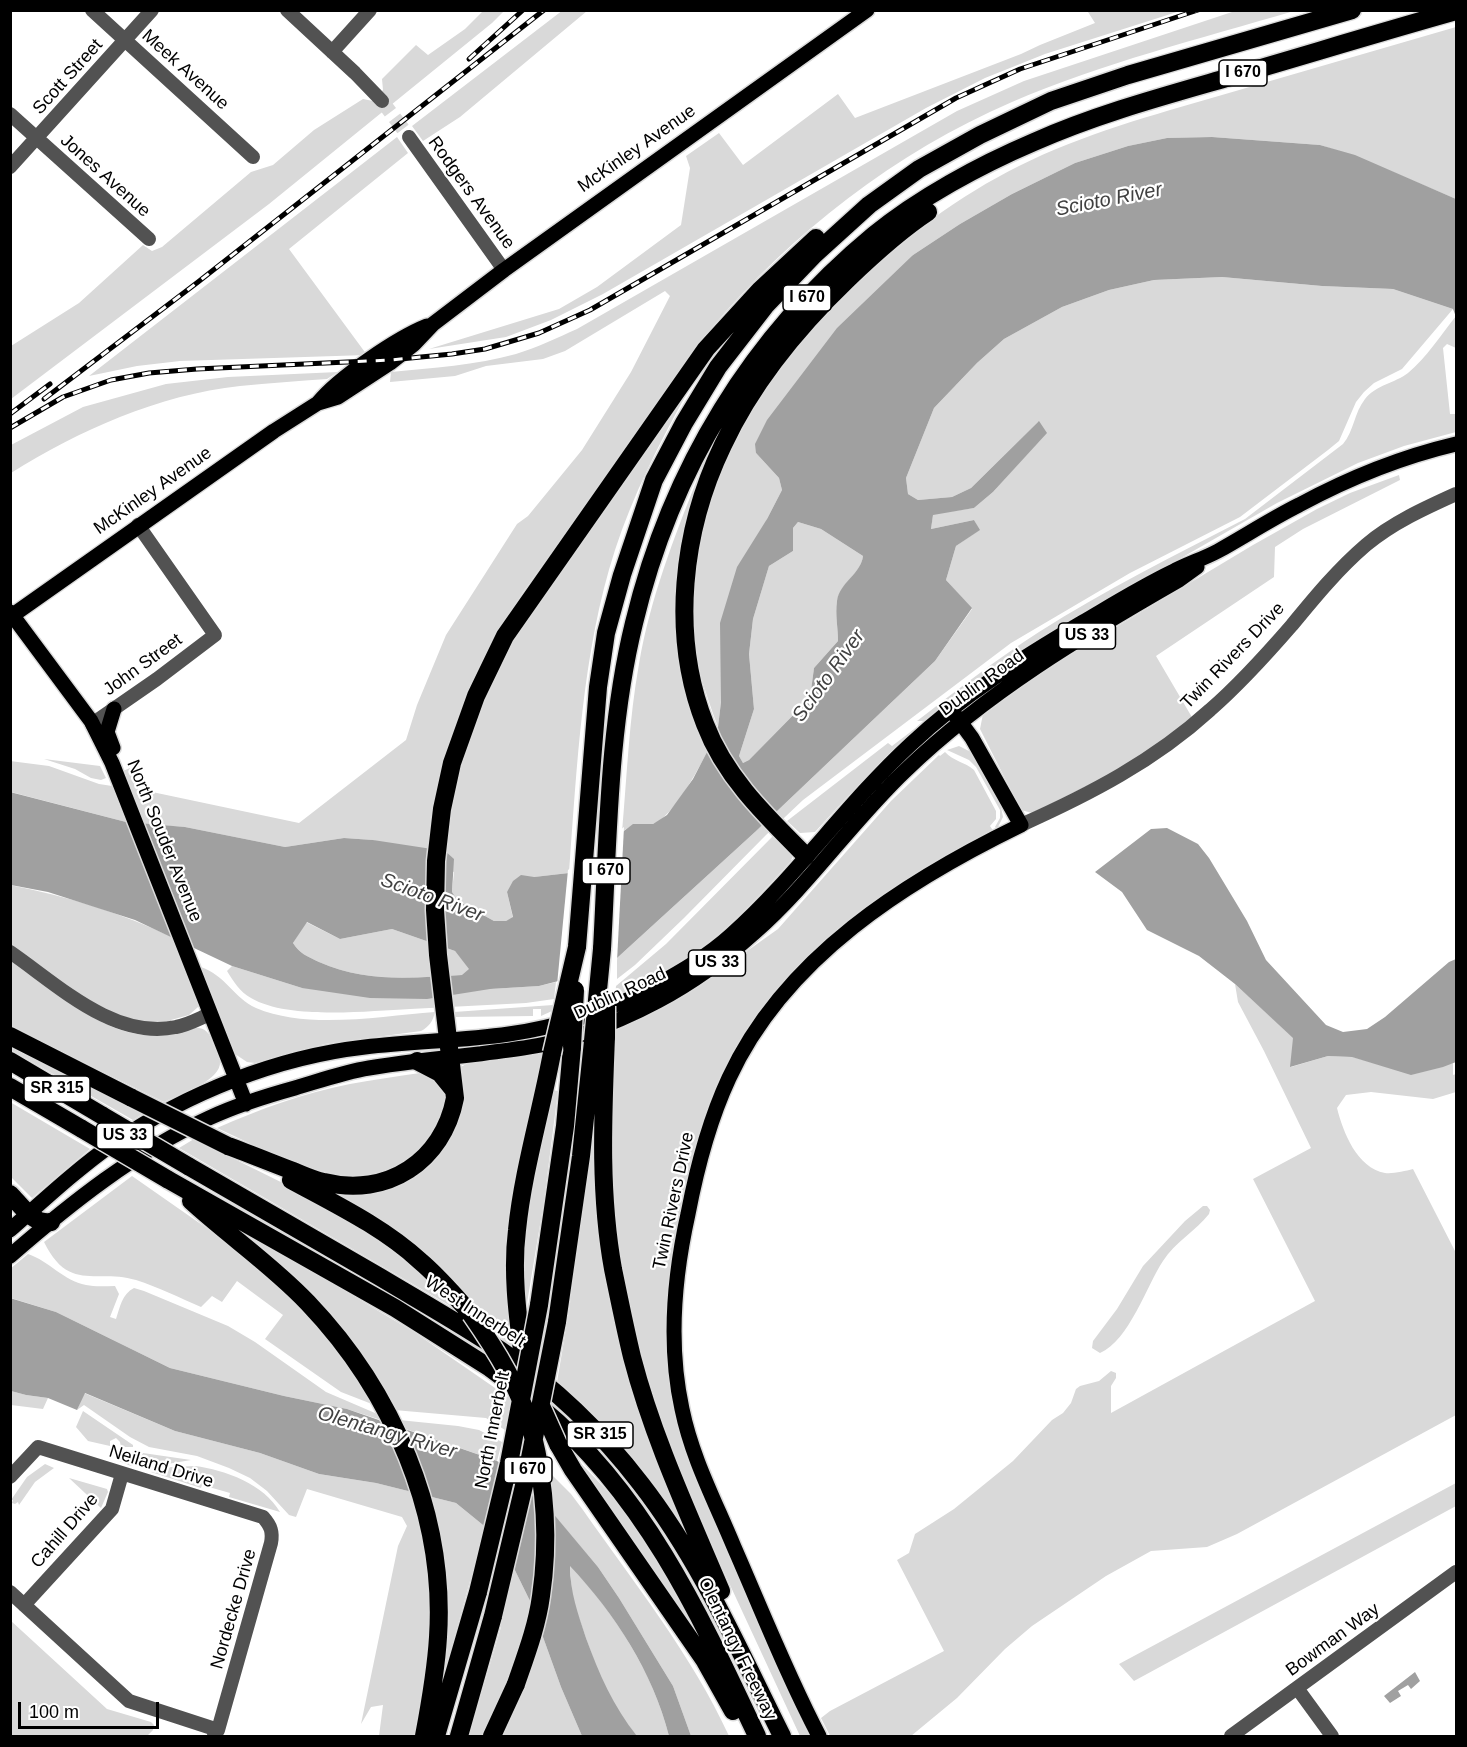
<!DOCTYPE html>
<style>
body{margin:0}
#map{position:relative;width:1467px;height:1747px;overflow:hidden;background:#fff;font-family:Arial,sans-serif}
canvas{display:block}
.frame{position:absolute;inset:0;border:12px solid #000;pointer-events:none}
.scale{position:absolute;left:18px;top:1702px;width:141px;height:27px;box-sizing:border-box;border:3px solid #000;border-top:0;padding-left:8px;font-size:18px;line-height:21px;white-space:nowrap;color:#000;-webkit-text-stroke:4px #fff;paint-order:stroke}
</style>
<div id="map">
<canvas width="1467" height="1747"></canvas>
<div class="frame"></div>
<div class="scale">100 m</div>
</div>
<script>
const ctx = document.querySelector('canvas').getContext('2d');
ctx.lineJoin = 'round';
function fill(path, color) { ctx.fillStyle = color; ctx.fill(path, 'evenodd'); }
function strokePath(path, color, width, dash) { ctx.strokeStyle = color; ctx.lineWidth = width; ctx.lineCap = dash ? 'butt' : 'round'; ctx.setLineDash(dash || []); ctx.stroke(path); }
function write(font, color, halo, rows, align = 'center') {
  ctx.font = font + ' Arial,sans-serif'; ctx.lineWidth = 4.5; ctx.setLineDash([]); ctx.textBaseline = 'middle'; ctx.strokeStyle = halo; ctx.fillStyle = color; for (const [text, x, y, turn = 0] of rows) {
    ctx.save(); ctx.translate(x, y); ctx.rotate((+turn || 0) * Math.PI / 180); ctx.textAlign = isNaN(turn) ? turn : align; if (halo) ctx.strokeText(text, 0, 0); ctx.fillText(text, 0, 0); ctx.restore();
  }
}
fill(new Path2D(`
 M563,10L587,11L460,117L423,141L412,126Z
 M483,11H504L492,23L269,204L11,399V346L79,303L143,245L152,251L162,247L251,172L273,165L314,130L363,99L373,101L383,90L382,79L416,45L428,55L465,29Z
 M1092,11H1180L1045,54L985,78L926,108L603,294L551,320L506,337L429,349L559,309L597,287L681,225L690,168L686,156L719,133L743,165L838,94L855,118L1021,54L1040,45L1095,23L1088,12Z
 M1235,11H1294C1199,39 1103,63 1012,102C896,152 791,233 710,330C684,361 662,396 640,428C601,483 562,538 523,592C488,647 462,699 444,762C438,782 432,804 430,824H448L452,794L466,742L489,685L519,628L683,391L687,393C659,444 633,495 615,550C582,652 577,767 569,873L534,877L507,892L513,918L506,921H494L458,901L452,892L454,872L373,840L344,838L285,847L185,827L143,824L123,771L130,768L138,789L299,823L406,740L417,705L446,635L517,524L528,516L582,450L631,372L670,296L665,291L565,351L543,359L486,366L455,376L390,382L391,372C432,368 476,365 516,354C538,347 557,338 577,329L957,111L1024,81Z
 M1456,27V199L1355,156L1320,145L1212,137L1167,138L1128,146L1075,163L1012,194L960,224L913,255L756,453L779,478L782,490L767,519L721,702L718,727C705,692 693,658 692,620C691,566 703,512 724,462C774,342 904,223 1019,166C1083,134 1153,115 1222,95C1300,72 1378,50 1456,27Z
 M397,137L408,153L289,249L367,355L180,361L137,366L89,376Z
 M1222,277L1322,286L1393,289L1453,309L1402,369L1374,383L1364,392L1356,402L1339,441L1328,450L1240,517L1130,573L1011,643L803,800L766,835L684,918L635,965L617,979V958L755,832L935,661L972,609L946,580L956,546L979,530L974,520L931,529L933,514L974,508L993,492L1046,433L1038,422L971,488L952,497L918,500L908,494L906,478L934,408L977,363L1004,339L1062,307L1109,290L1154,280Z
 M1456,316V348L1447,344L1443,348L1450,414H1456V432L1404,446L1358,463L1277,503L1033,643L982,677L926,721H917C957,690 997,659 1039,632C1105,590 1175,555 1245,519L1343,444C1354,431 1354,413 1365,399C1376,385 1395,383 1408,373C1426,358 1441,335 1456,316Z
 M338,372L327,379C298,381 269,383 240,386C158,395 80,430 11,473V445L83,407L166,384L228,377Z
 M1399,475L1400,480L1303,529L1275,547L1274,577L1156,656L1193,719L1121,769L1032,813L1021,810L980,729L983,714L991,707L1038,674L1253,545L1317,509L1350,493Z
 M698,477L701,478L676,603V625L686,694L695,724L707,752C698,770 673,817 653,824C639,829 639,819 622,832C627,776 629,719 639,664C650,599 674,538 698,477Z
 M798,522L821,529L863,556C861,574 840,583 837,601C835,613 838,628 838,641L814,668L810,698L749,760L743,763L739,756L754,709L749,654L753,619L769,566L793,551V528Z
 M917,727H919L848,796L815,832L800,833L787,821L888,743L892,746Z
 M959,746L971,752L1001,807L1003,817L997,829L995,827L1000,818V810L976,767L969,760L947,750Z
 M945,752C953,761 965,762 974,770L996,811V819L990,826L994,832L808,958L703,1126L671,1375L812,1736H800L705,1531L667,1443L646,1379L619,1260L612,1182L608,1120L613,1031L655,1012L688,993L778,929L891,801L939,755L940,756Z
 M44,759L100,766L106,778L101,780L91,778L75,769Z
 M10,761L49,766L99,784L112,786L126,822L11,792Z
 M774,835L793,855L791,861C759,896 726,933 685,959C663,974 639,985 615,996L616,986L666,944Z
 M10,885C67,896 122,913 174,938L199,1002L198,1007L189,1015L171,1020L172,1022C159,1023 146,1025 134,1021C96,1012 44,969 11,946Z
 M306,922L340,939L392,929L455,951L470,969L463,975C411,978 367,983 319,962C307,956 300,954 293,943Z
 M10,959C41,981 84,1017 118,1029C137,1036 157,1037 177,1033C184,1032 192,1027 199,1028C208,1029 211,1037 213,1044C216,1049 219,1055 220,1061C222,1081 179,1094 164,1102L11,1027Z
 M232,966L302,988L490,989L539,986L556,982L554,999L526,1003C487,1005 449,1007 410,1009C368,1011 288,1020 251,998C240,992 233,981 227,971Z
 M201,967C225,975 234,998 256,1008C308,1030 380,1016 435,1012C433,1021 429,1027 421,1031L325,1044L255,1063L247,1062L235,1054Z
 M1235,984L1294,1038L1291,1067L1328,1056L1353,1057L1411,1074L1453,1063V1075L1456,1074V1092L1433,1099L1371,1092L1346,1095L1337,1108C1343,1132 1357,1168 1385,1173C1393,1174 1405,1171 1413,1169L1456,1253V1415L1237,1534L1207,1547L1151,1551L1106,1576L1032,1626L1005,1649L957,1698L911,1736H830L821,1718L830,1711L944,1651L897,1560L909,1553L915,1534L954,1509L1013,1461L1052,1420L1063,1413L1071,1403L1076,1389L1080,1386L1099,1381L1111,1371L1116,1373V1378L1111,1386V1413L1315,1301L1253,1179L1311,1148L1264,1051L1238,1002Z
 M553,1005L552,1011L541,1016V1009H533V1016L454,1017V1012Z
 M10,1044L144,1113L133,1120L11,1050Z
 M544,1051L512,1215L514,1348L492,1331L324,1187L421,1168L459,1068L470,1062Z
 M420,1073H430L446,1086L448,1107L421,1152L380,1176L342,1178L298,1166L217,1128C260,1109 304,1093 350,1084C373,1080 397,1076 420,1073Z
 M552,1090L558,1091L544,1201L523,1327L524,1217Z
 M10,1102L90,1149L32,1198L11,1177Z
 M594,1120L605,1244L687,1534C648,1474 610,1430 557,1382L569,1311Z
 M194,1139L309,1196L410,1258L459,1311L179,1148Z
 M132,1176L238,1250L308,1311L377,1406L341,1392L265,1339L283,1315L237,1281L222,1302L212,1296L201,1307C180,1298 158,1287 136,1280C96,1268 69,1293 44,1242Z
 M1203,1206H1207L1210,1210L1209,1214C1196,1231 1175,1242 1163,1261C1147,1285 1129,1341 1100,1353L1092,1348L1093,1341L1117,1309L1143,1266L1185,1221Z
 M226,1221L414,1332L511,1399L505,1430L486,1418L394,1410Z
 M28,1254C49,1261 64,1281 86,1285C95,1287 106,1286 115,1286L119,1294L110,1317L116,1319C120,1307 122,1294 134,1288L144,1291L228,1326L255,1342L326,1392L382,1416L384,1421L347,1409L284,1396L170,1368L56,1312L11,1298L10,1269Z
 M11,1391L26,1395L48,1398L43,1409L11,1405Z
 M84,1393L175,1431L260,1453L319,1474L376,1483L456,1503L483,1525L507,1554L530,1601L561,1687L582,1736H469L501,1627L470,1581L442,1682L429,1582L432,1638L415,1736H379L383,1705L371,1707L361,1724L398,1546L407,1526L402,1517L307,1489L296,1517L289,1515L267,1491L250,1478L229,1468L197,1456L149,1447L130,1437L84,1405L77,1410Z
 M83,1411L133,1445V1447H121L120,1442L116,1438L110,1441V1446L88,1441L76,1427Z
 M399,1420L458,1426L479,1430L502,1442L497,1461L403,1428Z
 M567,1450C592,1474 618,1500 637,1529C662,1564 682,1602 701,1640Z
 M128,1452H134L136,1456L135,1463L131,1466L119,1461L121,1455Z
 M143,1453L191,1460L144,1468L141,1465L140,1458Z
 M45,1464L54,1468L35,1482L19,1505L18,1502L15,1504L12,1503L13,1500H11L27,1477Z
 M195,1466C225,1470 264,1484 280,1512L229,1497L230,1493L202,1485L201,1488L151,1472L171,1467Z
 M545,1468L571,1494L583,1510C634,1583 692,1655 729,1736H691L673,1686L619,1598L598,1567L552,1513Z
 M69,1478L107,1489L108,1492L101,1508Z
 M1456,1483V1506L1134,1681L1119,1664Z
 M570,1565C615,1614 653,1672 669,1736H637L621,1717L600,1678L572,1598Z
 M10,1620L107,1709L151,1722L154,1725L153,1730L147,1736H11Z`), '#d9d9d9');
fill(new Path2D(`
 M1212,137L1320,145L1355,155L1456,199V317L1453,309L1393,289L1322,286L1222,277L1154,280L1109,290L1062,307L1004,339L977,363L934,408L906,478L908,494L918,500L952,497L971,488L1039,421L1047,433L993,492L974,508L933,515L931,529L974,520L980,530L956,546L946,580L972,608L935,661L755,832L617,958L586,974L539,986L490,989L427,999L370,998L302,988L232,966L135,920L48,892L11,885L10,792L126,822L185,827L285,847L344,838L373,840L445,851L454,859L452,892L458,901L494,921H506L513,917L507,892L513,881L521,875L534,877L569,873L633,824H653L667,815L693,779L707,752L718,727L721,702L720,623L737,567L767,519L782,490L779,478L756,453L755,444L767,420L837,328L913,255L960,224L1012,194L1075,163L1128,146L1167,138ZM798,522L821,529L863,556C861,574 839,583 837,601C835,614 838,628 838,641L814,668L810,698L749,760L743,763L739,756L754,709L749,654L753,619L769,566L793,551V528ZM307,922L340,939L392,929L455,951L469,969L462,975C411,978 367,983 319,962C307,956 300,954 293,943Z
 M1167,828L1198,844L1209,858L1247,921L1266,960L1326,1025L1343,1032L1367,1029L1385,1017L1449,962L1456,959V1062L1443,1067L1411,1075L1352,1057L1328,1056L1290,1067L1293,1038L1235,984L1199,956L1147,930L1122,892L1095,872L1151,829Z
 M10,1298L56,1312L170,1368L284,1396L347,1409L497,1461L525,1480L598,1567L619,1598L673,1686L691,1736H669C653,1672 615,1614 570,1566C570,1592 578,1614 586,1638C599,1674 613,1706 637,1736H582L561,1687L530,1601L507,1554L483,1525L456,1503L376,1483L319,1474L260,1453L175,1431L85,1393L77,1410L48,1398L26,1395L11,1391Z
 M1415,1672L1420,1681L1411,1689L1408,1685L1398,1691L1401,1696L1390,1703L1384,1696Z`), '#a0a0a0');
fill(new Path2D(`
 M624,827L617,961L587,977L557,985L568,870Z`), '#fff');
strokePath(new Path2D(`
 M382,101L409,137`), '#d9d9d9', 14, [14, 7]);
const major = new Path2D(`
 M318,403C338,378 397,338 427,326
 M10,612L91,721L112,763L246,1104
 M13,615L274,431L318,403L338,397L390,363L414,344L433,324L504,270L867,10
 M113,748L107,732L114,709
 M10,1230C44,1200 77,1169 114,1143C187,1093 277,1057 365,1047C413,1041 461,1041 509,1034C558,1027 610,1011 653,987C680,972 708,956 731,935C796,877 846,804 911,744C963,695 1022,658 1083,622C1112,605 1141,587 1172,572C1187,564 1203,559 1218,551C1245,536 1271,519 1299,505C1349,478 1401,457 1456,444
 M10,1256C71,1203 135,1152 209,1118C237,1105 266,1096 295,1088C319,1081 344,1072 369,1068C405,1062 442,1058 479,1054C511,1050 544,1046 575,1037C603,1027 632,1015 658,1001C692,983 725,959 754,933C810,884 852,821 906,770C986,693 1083,635 1179,580L1197,567
 M819,1736C787,1675 762,1611 734,1547C715,1501 692,1458 682,1409C668,1345 674,1277 688,1214C697,1167 709,1121 729,1078C785,957 906,881 1021,825L972,738L955,715`);
const highway = new Path2D(`
 M806,856C766,816 725,777 705,724C670,635 682,530 723,445C752,383 799,326 848,279C873,255 899,231 928,212
 M577,947L598,687L606,633L622,575L654,480L684,423L718,367L766,305L815,254L869,205L919,169L980,135L1051,101L1128,75L1352,10
 M602,949C608,842 608,728 634,623C671,469 752,336 874,235C919,198 980,165 1034,142C1097,114 1164,96 1230,77C1306,55 1381,32 1456,11
 M10,1036L132,1098
 M606,1037C603,1114 599,1192 613,1269C619,1298 625,1328 632,1357C653,1438 689,1515 721,1591
 M10,1061L103,1116
 M417,1061L440,1073L453,1089
 M10,1087L82,1129
 M228,1146C250,1154 272,1163 293,1171C303,1175 313,1180 324,1182C387,1198 443,1161 455,1098L438,955L435,910L436,861L442,809L452,763L476,696L505,636L706,349L760,290L816,238
 M188,1166C252,1203 316,1240 380,1277C420,1301 461,1324 500,1350C553,1386 602,1433 641,1484C700,1560 739,1650 782,1736
 M167,1179L395,1308L490,1368L517,1388
 M291,1180C335,1204 383,1227 420,1261C439,1277 455,1296 471,1314
 M10,1194C21,1205 33,1225 51,1222
 M191,1201C229,1236 272,1265 308,1303C392,1391 446,1514 438,1637C436,1671 430,1704 424,1736
 M539,1305L565,1126L572,1047
 M557,1322L581,1156L593,1041
 M522,1350C517,1311 512,1270 517,1230C523,1171 541,1112 552,1053
 M541,1408C645,1494 701,1617 757,1736
 M558,1444L573,1470L705,1661L733,1711
 M436,1736L478,1592
 M459,1736L493,1616
 M492,1736L516,1684`);
strokePath(major, '#dbdbdb', 18);
strokePath(highway, '#dbdbdb', 21);
strokePath(new Path2D(`
 M92,10L253,157
 M287,10L355,73L382,101
 M332,52L370,10
 M10,114L149,239
 M409,137L504,270
 M10,167L152,10
 M92,724L157,679L215,635L138,525
 M1021,825C1090,794 1154,761 1210,710C1240,684 1266,655 1292,625C1315,597 1338,569 1366,545C1392,523 1425,508 1456,494
 M10,952C58,985 114,1040 176,1027C188,1025 200,1018 210,1014
 M10,1477L38,1447L263,1517C271,1526 273,1532 271,1543L218,1730L214,1736
 M10,1592L129,1701L218,1730
 M24,1605L112,1509L122,1474
 M1297,1688L1332,1736
 M1231,1736L1456,1572`), '#525252', 14);
strokePath(major, '#000', 15);
strokePath(highway, '#000', 18);
const rail = new Path2D(`
 M469,59L523,10
 M44,399L198,282L544,10
 M10,414L50,384
 M10,428L63,397L111,380L149,373L197,369L390,360L452,354L485,349L539,333L590,310L956,98L1020,69L1198,10`);
strokePath(rail, '#000', 5);
strokePath(rail, '#fff', 3, [9]);
const highwayBridge = new Path2D(`
 M606,1037V1006
 M593,1041L602,949
 M572,1047L575,990
 M552,1053L577,947
 M132,1098L228,1146
 M103,1116L188,1166
 M82,1129L167,1179
 M471,1314C496,1350 521,1390 532,1432C545,1484 549,1542 541,1596C537,1626 526,1655 516,1684
 M541,1406L558,1444
 M478,1592L509,1463L539,1305
 M493,1616L527,1473L557,1322`);
strokePath(highwayBridge, '#dbdbdb', 21, []);
strokePath(highwayBridge, '#000', 18);
for (const [x, y, w] of [
 [1243,73,48],
 [807,298,48],
 [1087,636,57],
 [606,871,48],
 [717,963,57],
 [57,1089,66],
 [125,1136,57],
 [600,1435,66],
 [528,1470,48]
]) { const box = new Path2D(); box.roundRect(x - w / 2, y - 13, w, 26, 4.5); ctx.fillStyle = '#fff'; ctx.fill(box); strokePath(box, '#000', 1.5); }
write('bold 16px', '#000', null, [
 ["I 670",1243,73],
 ["I 670",807,298],
 ["US 33",1087,636],
 ["I 670",606,871],
 ["US 33",717,963],
 ["SR 315",57,1089],
 ["US 33",125,1136],
 ["SR 315",600,1435],
 ["I 670",528,1470]
]);
write('18px', '#000', '#fff', [
 ["Meek Avenue",185,70,42],
 ["Scott Street",68,77,-48],
 ["McKinley Avenue",637,149,-35],
 ["Jones Avenue",105,176,42],
 ["Rodgers Avenue",471,193,54],
 ["McKinley Avenue",153,491,-35],
 ["Twin Rivers Drive",1233,656,-46],
 ["John Street",143,665,-36],
 ["Dublin Road",982,683,-36],
 ["North Souder Avenue",164,841,68],
 ["Dublin Road",620,994,-25],
 ["Twin Rivers Drive",674,1201,-78],
 ["West Innerbelt",475,1312,33],
 ["North Innerbelt",493,1430,-79],
 ["Neiland Drive",161,1467,17],
 ["Cahill Drive",65,1531,-49],
 ["Nordecke Drive",234,1609,-74],
 ["Bowman Way",1333,1640,-36],
 ["Olentangy Freeway",737,1649,64]
]);
write('italic 20px', '#414141', '#fff', [
 ["Scioto River",1109,200,-11],
 ["Scioto River",829,676,-54],
 ["Scioto River",432,898,20],
 ["Olentangy River",387,1433,16]
]);
</script>
